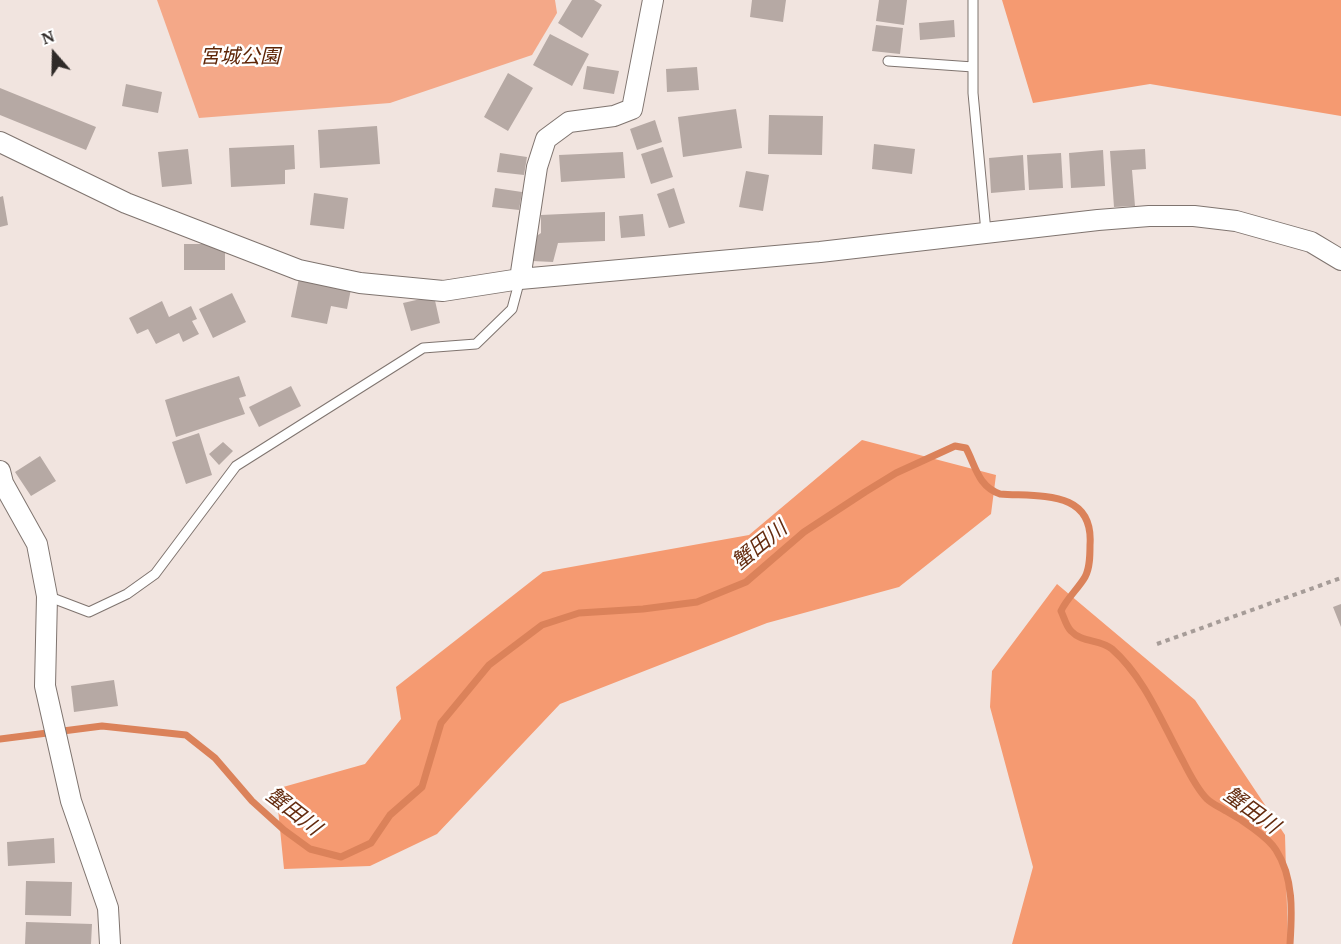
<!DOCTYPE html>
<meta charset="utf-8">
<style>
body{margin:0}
#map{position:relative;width:1341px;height:944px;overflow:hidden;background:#f1e4df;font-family:"PT Serif",serif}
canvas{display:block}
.north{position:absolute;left:24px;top:24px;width:60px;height:60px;-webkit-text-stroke:4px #fff;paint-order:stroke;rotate:340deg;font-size:16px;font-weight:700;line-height:24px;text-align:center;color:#2f2a28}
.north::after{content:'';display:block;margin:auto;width:21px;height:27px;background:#2f2a28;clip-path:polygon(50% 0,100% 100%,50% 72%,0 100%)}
</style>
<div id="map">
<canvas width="1341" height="944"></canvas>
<div class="north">N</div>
</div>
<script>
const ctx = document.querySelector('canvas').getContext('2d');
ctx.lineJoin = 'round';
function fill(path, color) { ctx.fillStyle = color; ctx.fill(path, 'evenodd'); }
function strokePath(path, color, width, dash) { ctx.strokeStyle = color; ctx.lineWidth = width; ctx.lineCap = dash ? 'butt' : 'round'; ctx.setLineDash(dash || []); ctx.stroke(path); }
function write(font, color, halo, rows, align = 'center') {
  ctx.font = font + ' "PT Serif","Noto Sans JP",serif'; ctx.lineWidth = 5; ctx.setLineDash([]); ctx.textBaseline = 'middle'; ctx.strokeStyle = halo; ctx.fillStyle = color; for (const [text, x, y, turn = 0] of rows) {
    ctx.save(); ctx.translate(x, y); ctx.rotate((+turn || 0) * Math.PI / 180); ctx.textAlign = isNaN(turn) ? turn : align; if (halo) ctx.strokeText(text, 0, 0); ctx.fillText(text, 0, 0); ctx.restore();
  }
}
fill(new Path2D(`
 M157,0H555L557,13L532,55L390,103L199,118Z`), '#f4a888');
fill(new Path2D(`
 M1002,0H1341V116L1150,84L1033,103Z
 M862,440L996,475L991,514L899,587L767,623L560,704L437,834L370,866L284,869L276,789L365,764L401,719L396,687L543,572L749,535Z
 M1057,584L1195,700L1285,835L1288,944H1012L1033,867L990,707L992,671Z`), '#f59a71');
strokePath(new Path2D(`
 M0,739L102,726L186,735L215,758L252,801L284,830L310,849L341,857L371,843L390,815L422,787L441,723L489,665L542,625L579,613L643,609L697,602L746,582L804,532L865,492L896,473L955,446L966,448C976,467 978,486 1000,494C1039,497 1094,489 1090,545C1090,555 1090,568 1085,577C1078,589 1067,598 1061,611C1064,617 1066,626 1071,631C1082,643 1100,639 1112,649C1145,678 1162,723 1183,761C1189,773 1197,789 1207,799C1212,804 1220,807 1226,811C1241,819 1268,837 1276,850C1294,878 1292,913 1290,944`), '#db825a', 7);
fill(new Path2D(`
 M572,0H594L602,5L582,38L558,23Z
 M752,0H786L783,22L750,17Z
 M879,0H907L904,25L876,21Z
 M954,20L955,37L920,40L919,23Z
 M876,25L903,28L900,54L872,51Z
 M550,34L589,54L572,86L533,65Z
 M587,66L619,71L614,94L583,89Z
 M697,67L699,90L667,92L666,69Z
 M508,73L533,88L508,131L484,117Z
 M126,84L162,92L158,113L122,106Z
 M0,88L96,127L86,150L0,115Z
 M736,109L742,148L683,157L678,117Z
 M769,115L823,116L822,155L768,154Z
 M655,120L662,142L637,150L630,129Z
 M377,126L380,164L320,168L318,130Z
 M874,144L915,149L912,174L872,169Z
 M294,145L295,169L285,170V184L231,187L229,148Z
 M663,147L673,177L651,184L641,154Z
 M188,149L192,184L162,187L158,152Z
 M1145,149L1146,169L1132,170L1135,206L1114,207L1110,151Z
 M1103,150L1105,186L1071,188L1069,153Z
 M623,152L625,178L561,182L559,155Z
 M500,153L527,157L524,175L497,172Z
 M1061,153L1063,188L1029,190L1027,155Z
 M1023,155L1025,190L991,193L989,158Z
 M746,171L769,175L763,211L739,207Z
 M495,188L522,192L519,210L492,207Z
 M674,188L685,223L669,228L657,194Z
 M314,193L348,198L344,229L310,225Z
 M3,196L8,225L0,227V197Z
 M605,212V241L558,243L553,262L532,261L535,237L541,233V215Z
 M643,214L645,236L621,238L619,216Z
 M184,244H225V270H184Z
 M300,273L352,284L347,309L331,306L327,324L291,317Z
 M232,293L246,322L213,338L199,309Z
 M434,296L440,323L411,331L403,303Z
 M162,301L169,317L191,306L197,319L192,321L199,334L183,342L179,333L156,344L148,329L137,334L129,318Z
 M239,376L246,396L239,398L245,414L176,437L165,400Z
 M291,386L301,406L259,427L249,407Z
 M199,433L212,475L186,484L172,442Z
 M223,442L233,451L219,465L209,454Z
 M40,456L56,481L31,496L15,472Z
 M1341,604V627L1333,607Z
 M114,680L118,706L74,712L71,686Z
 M54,838L55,863L8,866L7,842Z
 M26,881L72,882L71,916L25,915Z
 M26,922L92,924L91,944H25Z`), '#b6a9a4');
const lane = new Path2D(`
 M888,61L973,67V93L986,232
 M973,67V0
 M47,596L89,612L127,594L155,574L236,466L423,348L476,344L512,309L520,279`);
const street = new Path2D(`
 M0,142L126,203L299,270L360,283L443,291L520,279L820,252L1098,220L1149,216H1194L1236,221L1311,242L1341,260
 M520,279L537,167L546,139L569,122L614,116L632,109L653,0
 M0,471L3,483L37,544L47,596L45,686L71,801L108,908L110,944`);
strokePath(lane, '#7f746f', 11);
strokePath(street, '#7f746f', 22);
strokePath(new Path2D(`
 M1157,644L1341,578`), '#a69c98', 4, [4.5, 4.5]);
strokePath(lane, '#fff', 9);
strokePath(street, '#fff', 20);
write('italic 20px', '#5e2506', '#fff', [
 ["宮城公園",240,57]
]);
write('italic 21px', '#652c0f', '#fff', [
 ["蟹田川",760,546,-39],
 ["蟹田川",1251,811,36],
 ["蟹田川",293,812,38]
]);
</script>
